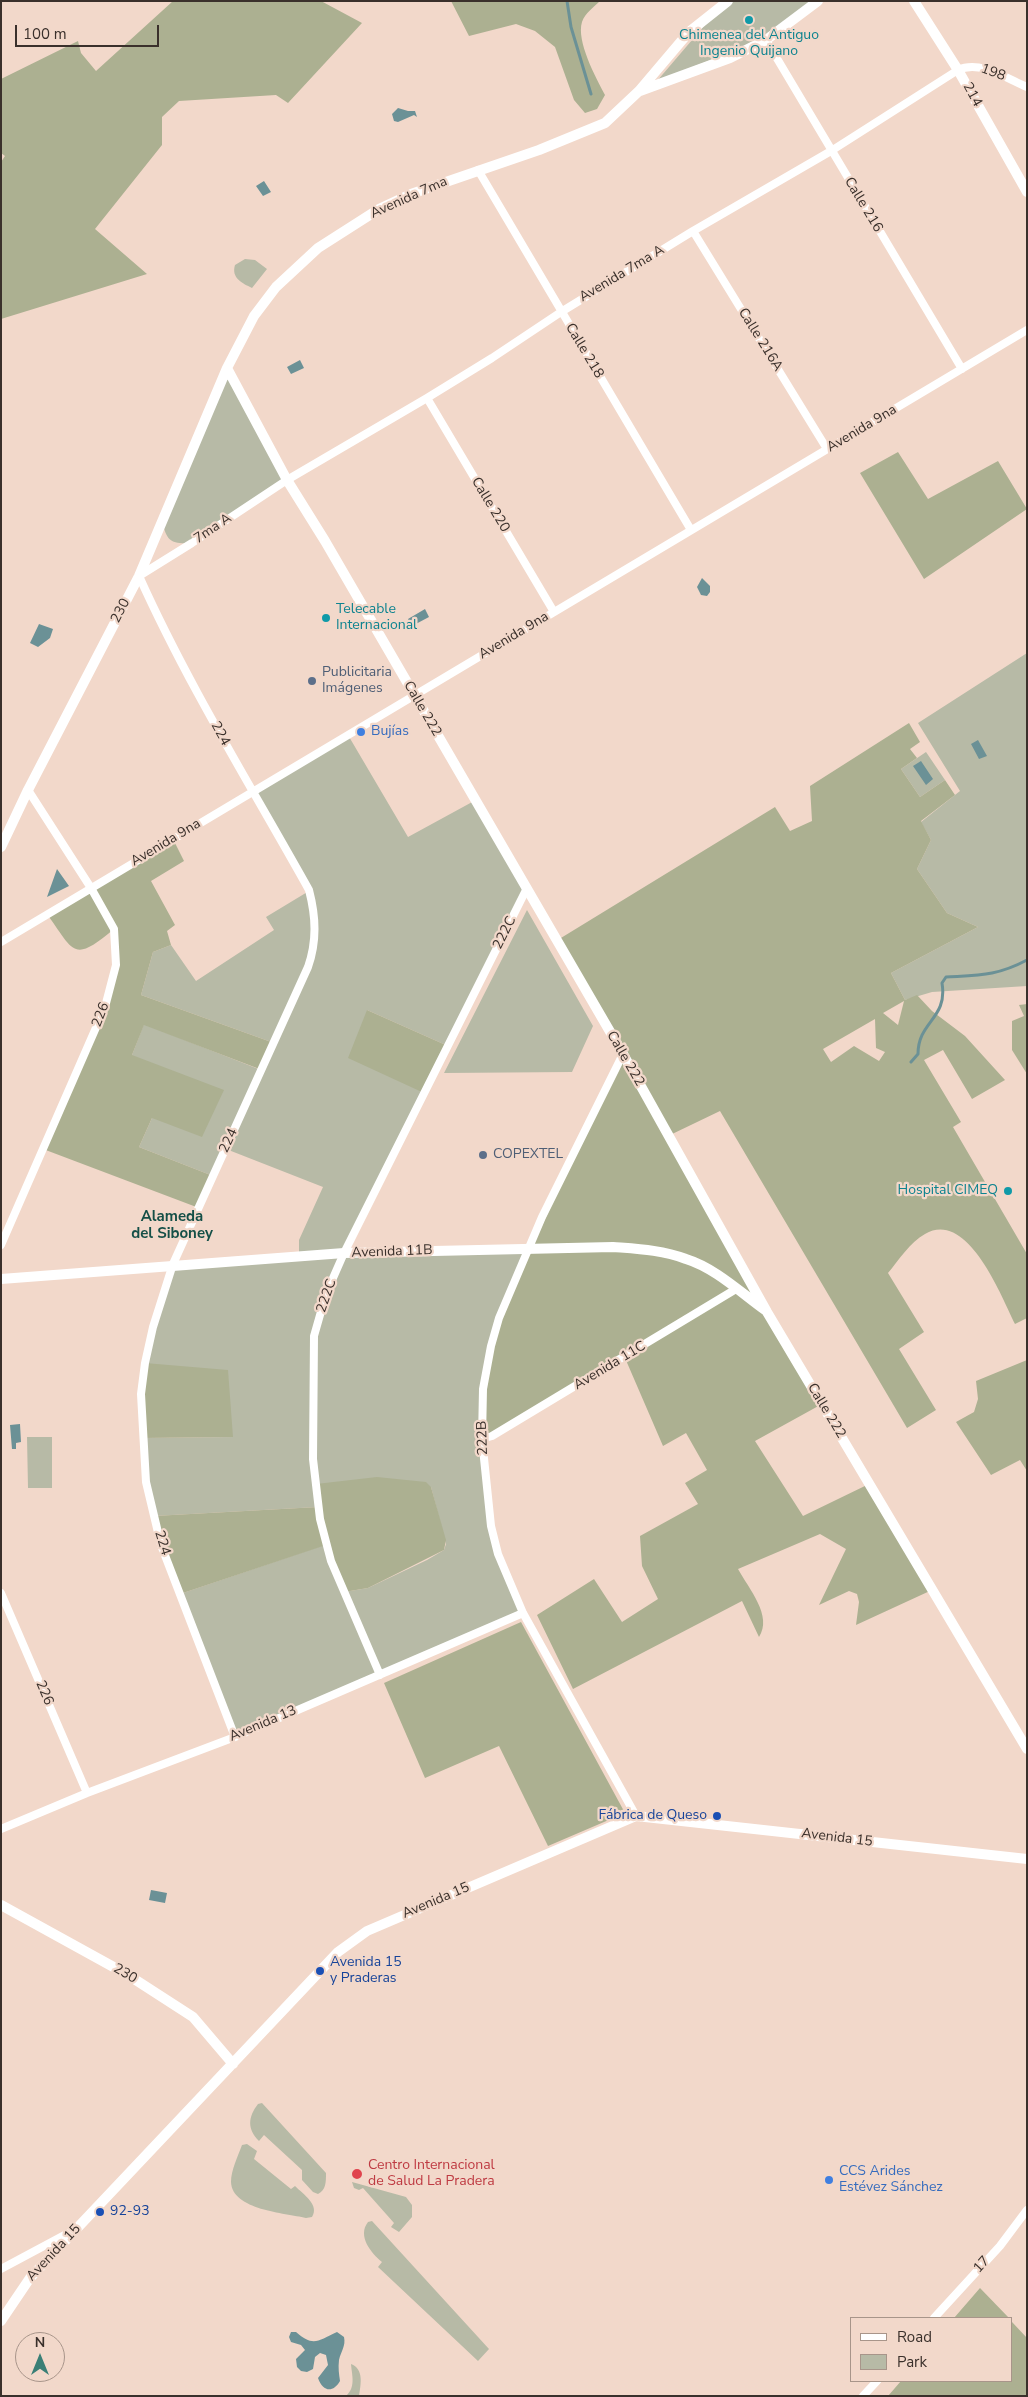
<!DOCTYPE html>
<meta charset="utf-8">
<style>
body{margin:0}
#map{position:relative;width:1028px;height:2397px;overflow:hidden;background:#f2d8ca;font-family:"Nunito Sans",sans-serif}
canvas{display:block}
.frame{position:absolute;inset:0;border:2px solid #3a302b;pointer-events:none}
.legend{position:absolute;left:850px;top:2317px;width:162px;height:65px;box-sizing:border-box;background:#f2d8ca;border:1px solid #a8958a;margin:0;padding:6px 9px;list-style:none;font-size:15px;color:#3a302b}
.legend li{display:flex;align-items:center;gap:10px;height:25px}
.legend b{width:25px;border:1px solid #a8958a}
.north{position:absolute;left:15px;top:2332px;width:50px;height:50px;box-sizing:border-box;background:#f2d8ca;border:1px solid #a8958a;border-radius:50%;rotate:0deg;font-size:14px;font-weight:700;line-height:20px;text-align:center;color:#3a302b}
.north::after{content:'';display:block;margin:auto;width:18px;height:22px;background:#3a7f76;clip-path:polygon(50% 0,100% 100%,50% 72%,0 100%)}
.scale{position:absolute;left:15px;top:25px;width:144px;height:22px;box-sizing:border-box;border:2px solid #3a302b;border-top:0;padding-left:6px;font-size:15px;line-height:18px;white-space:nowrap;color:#3a302b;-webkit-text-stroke:4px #f2d8ca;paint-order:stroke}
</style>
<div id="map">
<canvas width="1028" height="2397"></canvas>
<div class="frame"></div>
<ul class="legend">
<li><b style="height:6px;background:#fff"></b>Road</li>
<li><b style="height:14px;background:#b7baa6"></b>Park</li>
</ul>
<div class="north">N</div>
<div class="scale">100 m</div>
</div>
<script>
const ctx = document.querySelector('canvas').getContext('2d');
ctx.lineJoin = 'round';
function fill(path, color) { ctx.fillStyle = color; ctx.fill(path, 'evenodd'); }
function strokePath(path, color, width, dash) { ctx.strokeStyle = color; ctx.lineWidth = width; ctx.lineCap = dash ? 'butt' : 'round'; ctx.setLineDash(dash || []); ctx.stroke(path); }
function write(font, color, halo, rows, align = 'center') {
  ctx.font = font + ' "Nunito Sans",sans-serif'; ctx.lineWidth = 4.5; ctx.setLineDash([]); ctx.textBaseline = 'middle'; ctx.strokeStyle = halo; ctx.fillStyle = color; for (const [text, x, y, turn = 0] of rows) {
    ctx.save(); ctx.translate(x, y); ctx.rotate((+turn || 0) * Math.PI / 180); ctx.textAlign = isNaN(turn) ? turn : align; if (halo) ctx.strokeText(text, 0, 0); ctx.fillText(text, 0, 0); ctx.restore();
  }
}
fill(new Path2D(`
 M734,1H811L767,34L736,50L657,81L710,19Z
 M245,259L255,260L267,269L252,288C242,283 231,278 235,265Z
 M227,368L287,480L192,543C171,544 167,542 162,521Z
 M1027,653V986L932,992L905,1000L891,973L978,927L947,913L917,869L931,840L921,822L960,791L918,723Z
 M348,735L408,837L474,801L526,890L448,1046L367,1010L424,1093L344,1253L530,1247L482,1439L491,1526L523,1613L235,1737L180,1594L327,1544L344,1592L368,1588L427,1560L444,1550L446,1544L431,1487L318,1507L154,1516L143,1438L233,1437L145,1363L173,1264L299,1256V1240L323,1187L226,1149L213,1176L139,1147L152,1118L132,1055L144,1024L261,1070L274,1043L141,995L153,952L171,945L196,981L274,930L266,917L309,891L252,792Z
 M926,752L945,780L920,797L901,769Z
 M527,910L593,1026L572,1072L444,1073Z
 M27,1437H52V1488H28Z
 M262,2103L326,2173C326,2182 326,2190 318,2194L313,2192L302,2180V2170L264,2135L259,2141C247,2129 248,2117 258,2104Z
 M247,2144L257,2151L254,2159L291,2189L295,2186C303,2194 320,2205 312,2217L306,2218C285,2213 232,2210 231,2182C231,2170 238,2156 242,2145Z
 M352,2182L406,2197L412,2205V2217L399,2232L391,2227L394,2223L363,2188L359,2190L354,2188Z
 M372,2221L489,2349L478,2361L378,2267L382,2262C371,2253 357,2236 368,2222Z
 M351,2364C364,2369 361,2384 359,2396H346C356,2387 352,2376 351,2364Z`), '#b7baa6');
fill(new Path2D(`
 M173,1H321L362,23L288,103L276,95L179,101L162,117V145L95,229L147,274L1,319V162L5,156L1,153V79L78,41L81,53L96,71Z
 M451,1H600C594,7 585,13 582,22C576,41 596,78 605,95L597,109L585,113L574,100L555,47L535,31L516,24L469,36Z
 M898,452L928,499L998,461L1027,509L924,579L860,473Z
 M909,723L920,742L910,749L917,758L901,769L920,797L945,780L955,795L921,821L931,840L917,869L947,913L978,927L891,973L905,1000L917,995L932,1011L965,1036L1005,1080L972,1099L943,1050L924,1060L961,1122L953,1127L1027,1254V1318L1015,1324C1002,1298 968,1209 925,1234C910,1242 899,1260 888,1273L924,1332L899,1349L936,1410L907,1428L720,1111L668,1136L822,1404L755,1441L803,1516L869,1484L932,1590L856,1625L859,1602L857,1594L849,1591L819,1605L846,1549L820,1534L738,1569C749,1589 773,1616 759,1637L742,1601L573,1689L537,1615L594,1579L622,1622L658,1599L642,1566L640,1536L698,1504L685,1483L707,1470L686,1433L663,1446L625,1358L482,1439L483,1389L499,1318L622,1054L556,941L775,807L790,831L812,821L810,786ZM904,1001L898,1025L883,1013ZM875,1019L876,1048L885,1052L879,1061L854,1046L831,1062L823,1049Z
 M173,839L184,861L151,881L175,925L167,931L171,945L153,952L141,995L274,1043L262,1070L144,1025L132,1055L224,1090L202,1137L152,1118L139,1147L213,1176L199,1208L43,1149L105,1007L116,965L114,929C73,963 75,953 47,914Z
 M1027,1004V1074L1012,1050V1021L1024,1016L1019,1005Z
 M367,1010L448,1046L424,1093L348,1058Z
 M1027,1360V1471L1020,1460L991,1475L956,1422L974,1412L978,1399L976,1381Z
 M145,1363L228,1370L233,1437L143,1438Z
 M377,1477L426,1482L431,1487L446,1540L444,1550L368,1588L344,1592L326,1545L180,1594L154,1516L318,1507L316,1484Z
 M521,1622L625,1813L548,1846L499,1746L425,1778L384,1683Z
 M980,2288L1009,2318H954Z
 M1012,2322L1027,2338V2396H888L901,2381H1012Z`), '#acb091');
fill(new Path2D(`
 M398,108L408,111H415L417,117L414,115L398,122L394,121L392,114Z
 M264,181L271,192L263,196L256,186Z
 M300,360L304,368L291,374L287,367Z
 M702,578L710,586V592L707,596L701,595L697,587Z
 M425,609L429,617L412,626L408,619Z
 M39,624L53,629L50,638L38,647L30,643Z
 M978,740L987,756L979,759L971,744Z
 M921,761L933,779L926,785L913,766Z
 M57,869L69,886L47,897Z
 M20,1424L21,1442L16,1443V1449H12L10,1425Z
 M151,1890L167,1893L165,1903L149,1900Z
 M291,2332H296C313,2347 318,2341 337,2332L344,2337C346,2346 341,2351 339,2360C338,2368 339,2374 340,2381C333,2393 323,2392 318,2378L328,2365L326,2355L320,2353L315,2357L313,2369L307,2372L301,2371L297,2367L296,2359L305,2350L301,2345L291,2342L289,2337Z`), '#6b9196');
strokePath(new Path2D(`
 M567,1L571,27L591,94
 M911,1062L918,1054C918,1021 948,1019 942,983L946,977C979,975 997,976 1027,960`), '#6b9196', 3);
strokePath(new Path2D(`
 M766,40L962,369
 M478,170L691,530
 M693,231L827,449
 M427,398L554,612
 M1,942L1027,330
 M623,1054L542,1217L499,1318L491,1346L483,1389L482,1439L491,1526L498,1554L523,1613L636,1816
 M1,1245L105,1007L116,965L114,929L91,888L28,790
 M482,1439L492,1436L736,1289
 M1,1593L87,1793
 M380,1675L331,1561L320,1519L313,1459L314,1336L326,1294L344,1253L526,890
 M235,1737L161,1545L146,1482L141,1394L145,1363L153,1327L173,1264L308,967C317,941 316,917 309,890C251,786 188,685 139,576L192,543L287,480L427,398L492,358L561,312L693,231L831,151L958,70C980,60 1006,78 1027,87
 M1,1829L87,1793L235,1737L523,1613
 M1,2269L72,2231
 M934,2318L1000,2246L1027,2210
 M863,2396L877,2381`), '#fff', 8);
strokePath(new Path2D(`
 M914,1L958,70L1027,192
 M640,91L730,58L766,40L818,1
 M227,368L287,480L325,541L623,1054L767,1312L1027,1749
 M1,847L28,790L139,576L227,368L254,316L276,287L318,248L379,209L411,194L539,150L605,123L639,91L689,32L728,1
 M1,1279L344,1253L613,1247C638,1249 662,1250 686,1259C715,1268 740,1292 765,1310
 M1,1905L128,1975L193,2017L233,2064
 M1,2321L30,2278L338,1952L367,1931L636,1816L1027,1859`), '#fff', 10);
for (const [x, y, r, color] of [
 [749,20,5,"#0f9aa8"],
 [326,618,5,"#0f9aa8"],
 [312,681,5,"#5c6f8a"],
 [361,732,5,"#3f7fe0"],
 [483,1155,5,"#5c6f8a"],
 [1008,1191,5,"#0f9aa8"],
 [717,1816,5,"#1a4fb4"],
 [320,1971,5,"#1a4fb4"],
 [357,2174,6,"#e0444e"],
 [829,2180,5,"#3f7fe0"],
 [100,2212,5,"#1a4fb4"]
]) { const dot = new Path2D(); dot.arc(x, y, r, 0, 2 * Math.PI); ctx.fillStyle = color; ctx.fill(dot); strokePath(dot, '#f2d8ca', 2); }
write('14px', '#0d838f', '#f2d8ca', [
 ["Chimenea del Antiguo",749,36],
 ["Ingenio Quijano",749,52],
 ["Telecable",336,610,"left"],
 ["Internacional",336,626,"left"],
 ["Hospital CIMEQ",998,1191,"right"]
]);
write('14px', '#3a302b', '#f2d8ca', [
 ["198",993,73,20],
 ["214",972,95,61],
 ["Avenida 7ma",409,198,-24],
 ["Calle 216",863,205,59],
 ["Avenida 7ma A",622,274,-31],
 ["Calle 216A",760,340,58],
 ["Calle 218",584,351,59],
 ["Avenida 9na",862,429,-31],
 ["Calle 220",490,505,59],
 ["7ma A",213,529,-34],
 ["230",121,611,-63],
 ["Avenida 9na",514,636,-31],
 ["Calle 222",422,709,60],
 ["224",220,734,61],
 ["Avenida 9na",166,843,-31],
 ["222C",505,933,-63],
 ["226",101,1015,-69],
 ["Calle 222",625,1059,60],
 ["224",229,1141,-65],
 ["Avenida 11B",392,1252,-2],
 ["222C",327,1296,-71],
 ["Avenida 11C",610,1366,-31],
 ["Calle 222",826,1411,59],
 ["222B",483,1438,-92],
 ["224",162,1543,73],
 ["226",44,1693,67],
 ["Avenida 13",263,1724,-23],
 ["Avenida 15",837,1838,7],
 ["Avenida 15",436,1901,-23],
 ["230",125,1974,31],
 ["Avenida 15",54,2253,-47],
 ["17",982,2265,-48]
]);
write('14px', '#4e5e75', '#f2d8ca', [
 ["Publicitaria",322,673],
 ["Imágenes",322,689],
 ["COPEXTEL",493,1155]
], 'left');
write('14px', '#366cbe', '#f2d8ca', [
 ["Bujías",371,732],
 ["CCS Arides",839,2172],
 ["Estévez Sánchez",839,2188]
], 'left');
write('14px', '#164399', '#f2d8ca', [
 ["Fábrica de Queso",707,1816,"right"],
 ["Avenida 15",330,1963],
 ["y Praderas",330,1979],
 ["92-93",110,2212]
], 'left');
write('14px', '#be3a42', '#f2d8ca', [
 ["Centro Internacional",368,2166],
 ["de Salud La Pradera",368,2182]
], 'left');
write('bold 15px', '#144f47', '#f2d8ca', [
 ["Alameda",172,1217],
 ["del Siboney",172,1234]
]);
</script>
